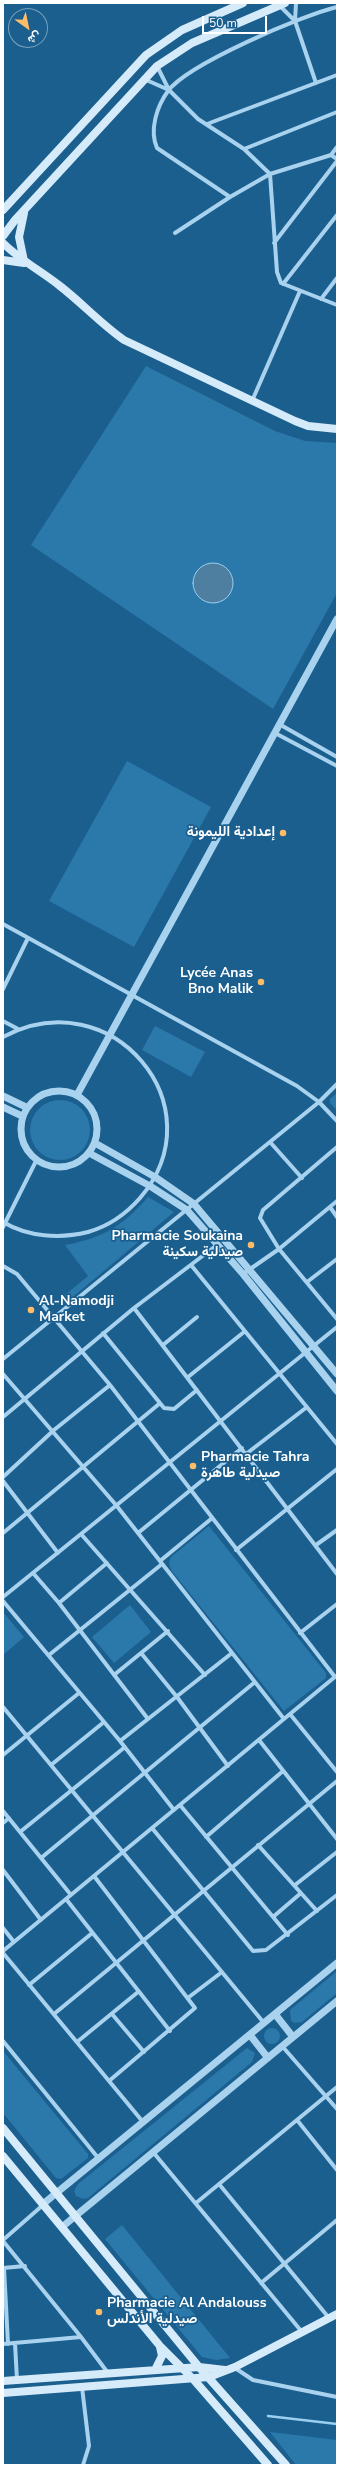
<!DOCTYPE html>
<meta charset="utf-8">
<style>
body{margin:0}
#map{position:relative;width:340px;height:2468px;overflow:hidden;background:#1b5f8f;font-family:"Nunito Sans",Vazirmatn,sans-serif}
canvas{display:block}
.frame{position:absolute;inset:0;border:4px solid #fff;pointer-events:none}
.north{position:absolute;left:8px;top:8px;width:40px;height:40px;box-sizing:border-box;background:#1b5f8f;border:1px solid #769fbc;border-radius:50%;rotate:147deg;font-size:11px;font-weight:700;line-height:16px;text-align:center;color:#fff}
.north::after{content:'';display:block;margin:auto;width:14px;height:18px;background:#ffbc66;clip-path:polygon(50% 0,100% 100%,50% 72%,0 100%)}
.scale{position:absolute;left:202px;top:16px;width:65px;height:18px;box-sizing:border-box;border:2px solid #fff;border-top:0;padding-left:5px;font-size:12px;line-height:14px;white-space:nowrap;color:#fff;-webkit-text-stroke:3px #1b5f8f;paint-order:stroke}
</style>
<div id="map">
<canvas width="340" height="2468"></canvas>
<div class="frame"></div>
<div class="north">ش</div>
<div class="scale">50 m</div>
</div>
<script>
const ctx = document.querySelector('canvas').getContext('2d');
ctx.lineJoin = 'round';
function fill(path, color) { ctx.fillStyle = color; ctx.fill(path, 'evenodd'); }
function strokePath(path, color, width, dash) { ctx.strokeStyle = color; ctx.lineWidth = width; ctx.lineCap = dash ? 'butt' : 'round'; ctx.setLineDash(dash || []); ctx.stroke(path); }
function write(font, color, halo, rows, align = 'center') {
  ctx.font = font + ' "Nunito Sans",Vazirmatn,sans-serif'; ctx.lineWidth = 3.5; ctx.setLineDash([]); ctx.textBaseline = 'middle'; ctx.strokeStyle = halo; ctx.fillStyle = color; for (const [text, x, y, turn = 0] of rows) {
    ctx.save(); ctx.translate(x, y); ctx.rotate((+turn || 0) * Math.PI / 180); ctx.textAlign = isNaN(turn) ? turn : align; if (halo) ctx.strokeText(text, 0, 0); ctx.fillText(text, 0, 0); ctx.restore();
  }
}
fill(new Path2D(`
 M146,366L275,431L305,441L337,443V593L273,709L31,545Z
 M127,761L211,807L134,947L49,901Z
 M155,1026L205,1052L191,1077L142,1050Z
 M337,1093V1110L330,1103V1099Z
 M30 1130a30 30 0 1 1 60 0a30 30 0 1 1-60 0Z
 M148,1197L174,1212L68,1301L54,1304L88,1276L65,1245C103,1238 123,1226 148,1197Z
 M209,1526L326,1673V1678L284,1711L171,1570L169,1563L171,1557Z
 M130,1605L151,1632L114,1663L92,1637Z
 M3,1612L24,1637L3,1655Z
 M337,1971V1993L302,2022L295,2023L291,2021L290,2010Z
 M264 2036a8 8 0 1 1 16 0a8 8 0 1 1-16 0Z
 M247,2048L255,2053L252,2062L88,2198L83,2199L76,2196L74,2191L78,2184Z
 M3,2051L88,2154V2158L61,2179L56,2178L3,2113Z
 M122,2225L230,2358L216,2360L202,2357L105,2239Z
 M270,2432L337,2440V2465H296Z`), '#2b78ab');
const water = new Path2D(`
 M193 583a20 20 0 1 1 40 0a20 20 0 1 1-40 0Z`);
fill(water, '#4f7fa0');
strokePath(water, '#9bcff0', 1);
strokePath(new Path2D(`
 M268,2416L337,2424`), '#9bcff0', 2.5);
strokePath(new Path2D(`
 M280,6L295,21L296,3
 M295,21L316,83
 M144,79L169,90L157,66
 M169,90L198,119L244,149L270,174L277,272L281,283L337,305
 M207,124L337,75
 M244,149L337,112
 M331,155L337,147
 M230,197L157,148C149,130 157,106 168,91C188,64 303,15 337,7
 M175,233L230,197L270,174L331,155L337,159
 M274,243L337,161
 M283,284L337,215
 M321,299L337,278
 M252,401L300,291
 M279,724L337,757
 M275,733L337,766
 M3,924L297,1086L319,1102L337,1121
 M3,989L28,938
 M3,1021L18,1029
 M3,1037C111,979 219,1106 140,1198C126,1214 109,1226 88,1232C60,1239 28,1237 3,1222
 M270,1142L302,1178
 M337,1147L263,1210L260,1218L279,1249L337,1319
 M330,1207L337,1217
 M3,1227L36,1161
 M191,1265L337,1444
 M3,1266L17,1274L110,1385L335,1677
 M243,1274L279,1249L337,1201
 M307,1282L337,1259
 M134,1308L337,1574
 M103,1333L164,1408L174,1409L197,1390
 M163,1345L197,1317
 M3,1359L319,1102L337,1084
 M3,1374L116,1505L284,1719
 M188,1377L244,1332
 M3,1417L134,1308L217,1245
 M246,1454L307,1407
 M3,1477L54,1430L110,1385
 M3,1481L58,1553
 M3,1533L159,1404
 M138,1533L242,1448
 M81,1534L205,1675
 M316,1545L337,1530
 M236,1550L337,1469
 M160,1561L211,1519
 M33,1573L59,1603L148,1719
 M3,1597L337,1327
 M3,1601L120,1741L174,1810
 M59,1603L107,1563
 M300,1633L337,1604
 M141,1653L177,1697L228,1766
 M49,1655L162,1564
 M114,1675L168,1631
 M3,1707L264,2023
 M290,1714L337,1772
 M259,1740L337,1839
 M120,1741L232,1653
 M3,1755L79,1693
 M51,1765L104,1722
 M180,1805L288,1935
 M3,1811L71,1895
 M3,1823L9,1818
 M152,1828L253,1951L266,1950L337,1895
 M20,1832L125,1747
 M206,1837L283,1771
 M258,1845L317,1911
 M41,1858L255,1682
 M3,1870L41,1920
 M94,1876L195,2008L109,2081
 M295,1885L337,1852
 M66,1899L170,2031
 M273,1917L301,1893
 M3,1928L14,1942
 M3,1951L336,1676
 M3,1953L143,2122
 M29,1985L91,1934
 M189,1997L222,1972
 M54,2014L337,1781
 M112,2014L144,2052
 M3,2041L99,2159
 M77,2042L138,1992
 M282,2046L337,2109
 M297,2120L337,2170
 M153,2152L302,2332
 M219,2184L329,2318
 M196,2203L337,2087
 M3,2240L43,2205
 M3,2241L81,2337L108,2373
 M3,2268L25,2266
 M4,2268L8,2344
 M261,2283L337,2220
 M15,2343L17,2380
 M3,2344L81,2337
 M235,2368L253,2380L337,2397
 M82,2387L89,2446L83,2465`), '#a8d2ee', 4);
strokePath(new Path2D(`
 M21 1129a38 38 0 1 1 76 0a38 38 0 1 1-76 0Z
 M77,1095L337,619
 M3,1096L26,1107
 M3,1107L22,1116
 M95,1143L155,1177L194,1204L337,1374
 M89,1153L150,1186L187,1210L243,1274L337,1391
 M275,2014L293,2037
 M250,2035L268,2058
 M43,2204L337,1963
 M62,2227L337,2001`), '#a8d2ee', 7);
strokePath(new Path2D(`
 M3,210L146,55L182,30L243,3
 M3,236L15,220L157,66L192,43L285,3
 M3,243C20,260 41,271 60,286C82,303 101,324 124,340L295,421L308,426L337,429
 M3,260L24,263
 M24,261L19,237L24,213
 M3,2128L199,2367L286,2465
 M3,2156L160,2346L194,2380L268,2465
 M155,2370L162,2356L160,2347
 M3,2381L199,2367L225,2370
 M3,2393L209,2377L235,2367L337,2314`), '#d6ebfa', 8);
for (const [x, y, r, color] of [
 [283,833,4,"#ffbc66"],
 [261,982,4,"#ffbc66"],
 [251,1245,4,"#ffbc66"],
 [31,1310,4,"#ffbc66"],
 [193,1466,4,"#ffbc66"],
 [99,2312,4,"#ffbc66"]
]) { const dot = new Path2D(); dot.arc(x, y, r, 0, 2 * Math.PI); ctx.fillStyle = color; ctx.fill(dot); strokePath(dot, '#1b5f8f', 1.5); }
write('bold 14px', '#fff', '#1b5f8f', [
 ["إعدادية الليمونة",275,833],
 ["Lycée Anas",253,974],
 ["Bno Malik",253,990],
 ["Pharmacie Soukaina",243,1237],
 ["صيدلية سكينة",243,1253],
 ["Al-Namodji",39,1302,"left"],
 ["Market",39,1318,"left"],
 ["Pharmacie Tahra",201,1458,"left"],
 ["صيدلية طاهرة",201,1474,"left"],
 ["Pharmacie Al Andalouss",107,2304,"left"],
 ["صيدلية الأندلس",107,2320,"left"]
], 'right');
</script>
